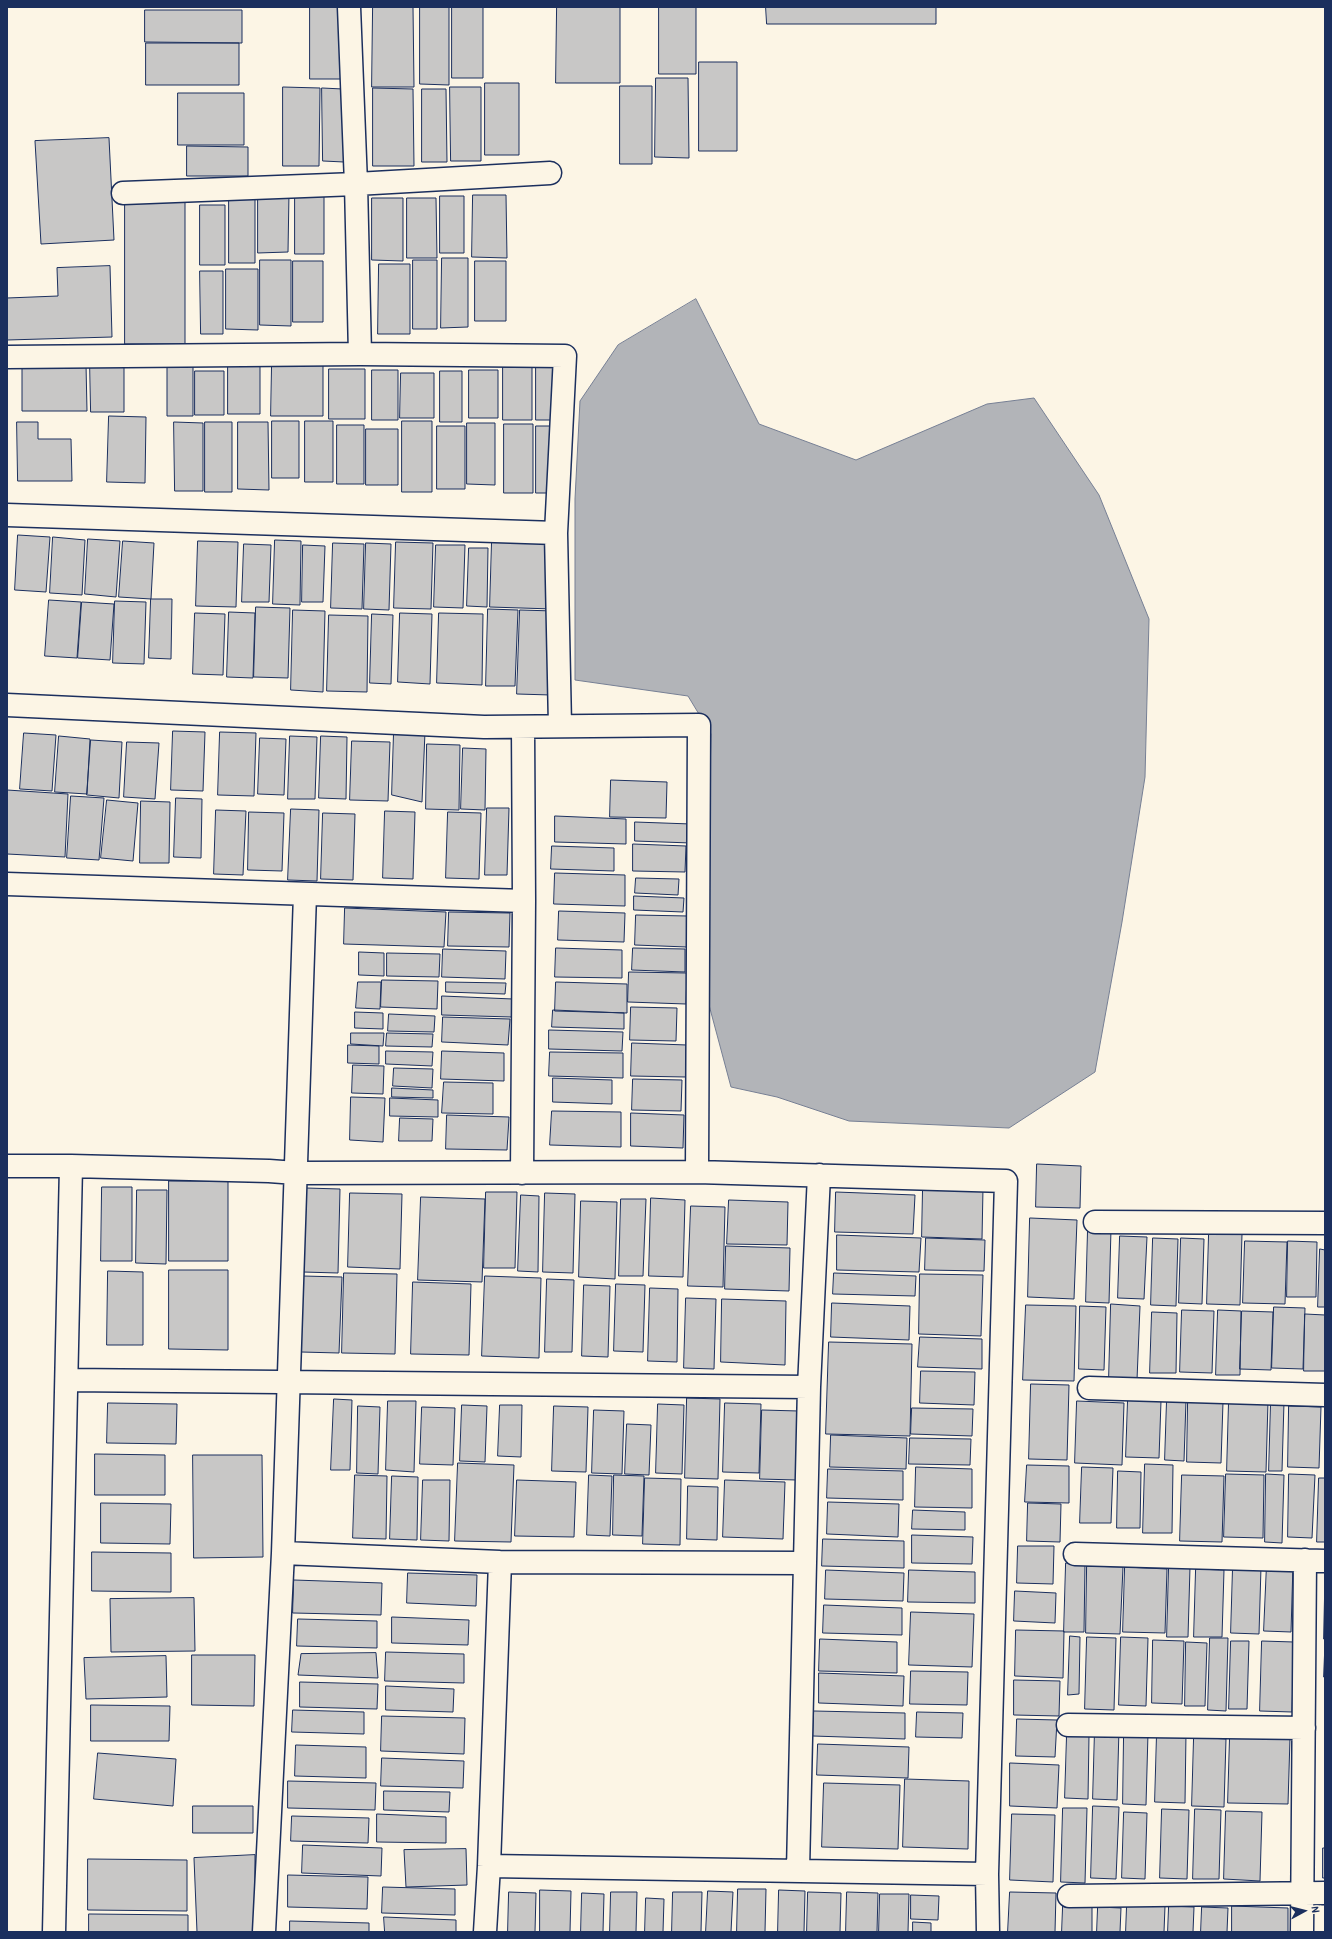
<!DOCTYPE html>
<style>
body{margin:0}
#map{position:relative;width:1332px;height:1939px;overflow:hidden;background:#fcf5e5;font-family:"Patrick Hand",sans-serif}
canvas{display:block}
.frame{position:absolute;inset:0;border:8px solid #1b2f5e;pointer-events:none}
.north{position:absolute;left:1284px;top:1891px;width:40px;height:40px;-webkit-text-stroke:3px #fcf5e5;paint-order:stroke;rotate:83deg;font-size:11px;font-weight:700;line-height:16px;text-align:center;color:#1b2f5e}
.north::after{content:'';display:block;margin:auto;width:14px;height:18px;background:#1b2f5e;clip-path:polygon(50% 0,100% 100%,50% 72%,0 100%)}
</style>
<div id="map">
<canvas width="1332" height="1939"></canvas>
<div class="frame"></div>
<div class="north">N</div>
</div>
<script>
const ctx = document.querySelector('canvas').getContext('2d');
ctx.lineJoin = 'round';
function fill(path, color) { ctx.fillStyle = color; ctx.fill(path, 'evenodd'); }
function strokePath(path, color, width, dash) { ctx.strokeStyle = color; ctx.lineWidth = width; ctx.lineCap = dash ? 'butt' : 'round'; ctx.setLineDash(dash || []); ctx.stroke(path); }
const water = new Path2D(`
 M696,299L759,424L856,460L987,404L1034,398L1099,495L1149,619L1145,777L1122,922L1095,1072L1009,1128L849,1121L777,1097L731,1087L705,990L711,734L688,696L575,680V499L580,401L618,345Z`);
fill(water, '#b2b4b8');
strokePath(water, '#767f94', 1);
const building = new Path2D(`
 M310,7H343V79H310Z
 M373,7H413L414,87H372Z
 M420,7H449V85L420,84Z
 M452,7H483V78H452Z
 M557,7H620V83H556Z
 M659,7H696V74H659Z
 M766,7H936V24H767Z
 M145,10H242V43L145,42Z
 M146,43H239V85H146Z
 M699,62H737V151H699Z
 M656,78H688L689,158L655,157Z
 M485,83H519V155H485Z
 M620,86H652V164H620Z
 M283,87L320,88L319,166H283Z
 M450,87H481V161H451Z
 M322,88L343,89L344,162L323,161Z
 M373,88L413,89L414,166H373Z
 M422,89H446L447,162H422Z
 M178,93H244V145H178Z
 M109,138L114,240L41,244L35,141Z
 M187,146L248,147V176H187Z
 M258,192L289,193L288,252L258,253Z
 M295,192H324V254H295Z
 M473,195H506L507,258L472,257Z
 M440,196H464V253H440Z
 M372,198H403V261L372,260Z
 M407,198H436L437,258H407Z
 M125,199H185V344H125Z
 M229,199H255V263H229Z
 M200,205H225V265H200Z
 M442,258H468V327L441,328Z
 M260,260H291V326L260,325Z
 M413,260H437V329H413Z
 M293,261H323V322H293Z
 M475,261H506V321H475Z
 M379,264H410V334H378Z
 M110,266L112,337L7,340V298L58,296L57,268Z
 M226,269H258V330L226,329Z
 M200,271H223V334H201Z
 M90,363H124V412H91Z
 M272,363H323V416H271Z
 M86,364L87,411H22V365Z
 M228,364H260V414H228Z
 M536,364H559V420H536Z
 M193,366V416H167V367Z
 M503,367H532V420H503Z
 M329,369H365V419H329Z
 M372,370H398V420H372Z
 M469,370H498V418H469Z
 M195,371H224V415H195Z
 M440,371H462V422H440Z
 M401,373H434V418H400Z
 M109,416L146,417L145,483L107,482Z
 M272,421H299V478H272Z
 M305,421H333V482H305Z
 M402,421H432V492H402Z
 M17,422H38V439H71L72,481H18Z
 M174,422L203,423V491H175Z
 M205,422H232V492H205Z
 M238,422H268L269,490L238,489Z
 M467,423H495V485L467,484Z
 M504,424H533V493H504Z
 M337,425H364V484H337Z
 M437,426H465V489H437Z
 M536,426H556V493H536Z
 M366,429H398V485H366Z
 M18,535L50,537L46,592L15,590Z
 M53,537L85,540L82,595L50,593Z
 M88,539L120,541L116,597L85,594Z
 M275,540L301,541L300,605L273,604Z
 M492,540L555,542L553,609L490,607Z
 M123,541L154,543L151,599L119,597Z
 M198,541L238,542L236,607L196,606Z
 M396,542L433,543L431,609L394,608Z
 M333,543L364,544L362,609L331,608Z
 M366,543L391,544L389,610L364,609Z
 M244,544L271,545L269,602H242Z
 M303,545L325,546L323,602H302Z
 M436,545H465L463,608L434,607Z
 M469,548H488L487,607L467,606Z
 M151,599H172L171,659L149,658Z
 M49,600L81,602L77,658L45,656Z
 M115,601L146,602L144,664L113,663Z
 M82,602L114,604L110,660L78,658Z
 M256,607L290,608L288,678L254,677Z
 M488,609L518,610L515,686H486Z
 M293,610L325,611L323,692L291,690Z
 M520,610L554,611L551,695L517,694Z
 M229,612L255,613L253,678L227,677Z
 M195,613L225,614L223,675L193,674Z
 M400,613L432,614L430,684L398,682Z
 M439,613L483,614L482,685L437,683Z
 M372,614L393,615L391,684L370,683Z
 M329,615L368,616L367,692L327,691Z
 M173,731L205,732L203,791L171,790Z
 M394,731L425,732L422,802L392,795Z
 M220,732L256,733L254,796L218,795Z
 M24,733L56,735L52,791L20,789Z
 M59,736L90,739L87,794L55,792Z
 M290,736L317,737L315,799H288Z
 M321,736L347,737L346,799L319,798Z
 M260,738L286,739L284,795L258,794Z
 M91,740L122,742L119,798L87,795Z
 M352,741L390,742L388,801L350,800Z
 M127,742L159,743L155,799L124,797Z
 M427,744L460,745L459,810L426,809Z
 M463,748L486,749L485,810L461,809Z
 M611,780L667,782L666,818L610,817Z
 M7,790L68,794L65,857L7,854Z
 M71,796L104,798L99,860L67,858Z
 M176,798L202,799L201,858L174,857Z
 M107,800L138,803L133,861L101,858Z
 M141,801L170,802L169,863H140Z
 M487,808H509L507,875H485Z
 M291,809L319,810L317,881L288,880Z
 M216,810L246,811L243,875L214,874Z
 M385,811L415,812L413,879L383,878Z
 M249,812L284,813L282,871L248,870Z
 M448,812L481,813L479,879L446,878Z
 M323,813L355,814L353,880L321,879Z
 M555,816L626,819V844L555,842Z
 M635,822L691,824V843L635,841Z
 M633,844L686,846L685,872L633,871Z
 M552,846L614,848V871L551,869Z
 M555,873L625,875V906L554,904Z
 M636,878L679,879L678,895L635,893Z
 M634,896L684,898L683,912L634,910Z
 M345,908L446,912L444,947L344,944Z
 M559,911L625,913L624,942L558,940Z
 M449,912L510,913L509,947L448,946Z
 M636,915L688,916L687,947L635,945Z
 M556,948L622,950V978L555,977Z
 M633,948L685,949V972L632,970Z
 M443,949L506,951L505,979L442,977Z
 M359,952L384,953V976L359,975Z
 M387,953L440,954L439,977L387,976Z
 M629,972L687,973L686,1004L628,1002Z
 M382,980L438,981L437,1009L381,1007Z
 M358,982H381L380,1009L356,1008Z
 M446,982L506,983L505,994L446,992Z
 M556,982L627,984V1013L555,1011Z
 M442,996L513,999L512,1017L442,1015Z
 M631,1007L677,1008L676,1041L630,1040Z
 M553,1010L624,1013V1029L552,1027Z
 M355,1012L383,1013V1029L355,1028Z
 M389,1014L435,1016L434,1032L388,1031Z
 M443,1017L510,1019L508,1045L442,1042Z
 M549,1030L623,1032L622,1051L549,1049Z
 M351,1033H384L383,1046L351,1044Z
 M387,1033L433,1034L432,1047L386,1046Z
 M632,1043L687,1045L686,1077L631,1076Z
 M348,1045L379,1046V1064L348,1063Z
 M386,1051L433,1052L432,1066L386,1064Z
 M442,1051L504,1053V1081L441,1079Z
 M550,1052L623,1053V1078L549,1076Z
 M353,1065L384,1066L383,1094L352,1093Z
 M394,1068L433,1069L432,1088L393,1086Z
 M553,1078L612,1080V1104L553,1102Z
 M633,1079L682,1080L681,1111L632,1110Z
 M444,1082L493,1083V1114L442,1113Z
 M392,1088L433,1090V1098L392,1097Z
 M351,1097L385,1098L383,1142L350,1140Z
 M390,1098L438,1100V1117L390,1116Z
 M552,1111L621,1112V1147L550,1145Z
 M631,1113L684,1115L683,1148L631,1146Z
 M447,1115L509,1117L507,1150L446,1149Z
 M400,1118L433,1119L432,1141H399Z
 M1037,1164L1081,1166L1080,1208L1036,1207Z
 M169,1181H228V1261H169Z
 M923,1186L983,1188L982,1239L922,1237Z
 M102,1187H132V1261H101Z
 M306,1188L340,1189L338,1273L303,1272Z
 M137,1190H167L166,1264L136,1263Z
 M486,1192H517L515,1268H484Z
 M836,1192L915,1195L913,1234L835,1232Z
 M350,1193L402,1194L400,1269L348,1267Z
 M545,1193L575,1194L573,1273L543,1272Z
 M521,1195L539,1196L538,1272L518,1271Z
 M421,1197L485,1199L482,1282L418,1280Z
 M651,1198L685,1200L683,1277L649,1276Z
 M621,1199H646L643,1276H619Z
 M729,1200L788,1202L787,1245L727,1244Z
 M581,1201L617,1202L615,1279L579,1277Z
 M691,1206L725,1207L723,1287L688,1286Z
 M1030,1218L1077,1220L1074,1299L1028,1297Z
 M1088,1228L1111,1229L1109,1303L1086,1302Z
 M1209,1233L1242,1234L1240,1305L1207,1304Z
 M837,1235L921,1238L919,1272L837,1270Z
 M1120,1236L1147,1237L1144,1299L1118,1298Z
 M926,1238L985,1240L984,1271L925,1270Z
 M1153,1238L1178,1239L1176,1306L1151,1305Z
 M1181,1238L1204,1239L1202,1304L1179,1303Z
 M1245,1241L1287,1242L1285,1304L1243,1303Z
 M1288,1241L1317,1242L1316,1297H1287Z
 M726,1246L790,1248L789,1291L725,1289Z
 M1320,1249L1325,1250V1307H1318Z
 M169,1270H228V1350L169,1349Z
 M108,1271L143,1272V1345H107Z
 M344,1273L397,1274L395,1354L342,1353Z
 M834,1273L916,1276L915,1296L833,1294Z
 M920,1274L983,1275L981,1336L919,1334Z
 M303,1276L342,1277L339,1353L301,1352Z
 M485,1276L541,1278L539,1358L482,1356Z
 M547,1279L574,1280L572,1352H545Z
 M413,1282L471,1284L469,1355L411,1354Z
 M616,1284L645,1285L643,1352L614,1351Z
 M584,1285L610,1286L608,1357L582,1356Z
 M650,1288L678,1289L677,1362L648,1361Z
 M686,1298L716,1299L714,1369L684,1368Z
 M722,1299L786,1301L785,1365L721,1362Z
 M832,1303L910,1306L909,1340L831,1337Z
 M1111,1304L1140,1306L1137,1380L1109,1379Z
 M1026,1305L1076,1306L1074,1381L1023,1380Z
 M1080,1306L1106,1307L1104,1370L1079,1369Z
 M1274,1307L1305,1308L1303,1369L1272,1368Z
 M1182,1310L1214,1311L1212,1373L1180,1372Z
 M1218,1310L1241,1311L1240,1375H1216Z
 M1242,1311L1273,1312L1271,1370L1240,1369Z
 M1152,1312L1177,1313L1176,1373H1150Z
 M1305,1314L1325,1315V1371H1304Z
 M920,1337L982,1339V1369L918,1367Z
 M829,1342L912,1344L910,1436L826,1434Z
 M921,1371L975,1372L974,1405L920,1403Z
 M1031,1384L1069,1385L1067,1460L1029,1459Z
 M687,1398L720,1399L718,1479L685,1478Z
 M334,1399L352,1400L350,1470H331Z
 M1128,1399L1161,1401L1159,1458L1126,1457Z
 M1167,1399L1186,1400L1184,1461L1165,1460Z
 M1229,1400L1268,1401L1266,1472L1227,1471Z
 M388,1401H416L414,1472L386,1470Z
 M1077,1401L1124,1403L1122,1465L1075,1463Z
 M1188,1401L1223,1402L1221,1463L1187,1462Z
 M1271,1401L1284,1402L1282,1471H1269Z
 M108,1403L177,1404L176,1444L107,1443Z
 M725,1403L761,1404L759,1473L723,1472Z
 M658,1404L684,1405L682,1474L656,1473Z
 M462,1405L487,1406L485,1462L460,1461Z
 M500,1405H522L521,1457L498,1456Z
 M358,1406L380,1407L378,1474L357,1473Z
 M554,1406L588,1407L586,1472L552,1471Z
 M1289,1406L1321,1407L1319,1468L1288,1467Z
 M422,1407L455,1408L453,1465L420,1464Z
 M912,1408L973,1409L972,1436L911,1434Z
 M594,1410L624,1411L622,1474L592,1473Z
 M762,1410L799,1411L797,1480L760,1479Z
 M627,1424L651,1425L649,1475L625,1474Z
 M831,1435L907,1438L906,1469L830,1467Z
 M910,1438L971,1439L970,1465L909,1464Z
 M95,1454L165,1455V1495H95Z
 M193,1455H262L263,1557L194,1558Z
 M458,1463L514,1465L511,1542L455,1541Z
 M1145,1464L1173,1465L1172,1533H1143Z
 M1027,1465L1069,1466V1503L1025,1502Z
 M916,1467L972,1469V1508L915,1507Z
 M1082,1467L1113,1468L1111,1523H1080Z
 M828,1469L903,1471V1500L827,1498Z
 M1118,1471L1141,1472L1140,1528H1117Z
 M1226,1474L1264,1475L1263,1538L1224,1537Z
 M1266,1474L1284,1475L1282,1543L1265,1542Z
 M1289,1474L1315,1475L1312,1538L1288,1537Z
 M355,1475L387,1476L386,1539L353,1538Z
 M589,1475L612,1476L610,1536L587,1535Z
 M614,1475L644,1476L642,1536L613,1535Z
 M1182,1475L1224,1476L1222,1542L1180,1541Z
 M392,1476L418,1477L417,1540L390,1539Z
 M645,1478L681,1479L680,1545L643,1544Z
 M1319,1478H1325V1542H1317Z
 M423,1480H450L449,1541L421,1540Z
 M517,1480L576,1482L574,1537L515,1536Z
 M725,1480L785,1482L783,1539L723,1537Z
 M688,1486L718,1487L717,1540L687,1539Z
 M828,1502L899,1504L898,1537L827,1534Z
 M101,1503L171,1504L170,1544L101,1543Z
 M1028,1503L1061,1504L1060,1542L1027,1541Z
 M913,1510L965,1512V1530L912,1529Z
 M912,1535L973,1537L972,1564L912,1563Z
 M823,1539L904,1541V1568L822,1566Z
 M1018,1546H1054L1053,1584L1017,1583Z
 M92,1552L171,1553V1592L92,1591Z
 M1066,1563L1085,1564L1084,1632H1064Z
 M1267,1563L1293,1564L1291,1632L1264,1631Z
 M1087,1566L1123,1567L1120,1634L1086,1633Z
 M1169,1566L1190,1567L1188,1637H1167Z
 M1233,1566L1261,1567L1259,1634L1231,1633Z
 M1125,1567L1167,1569L1165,1633L1123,1632Z
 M1196,1569L1224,1570L1222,1637H1194Z
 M826,1570L904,1573L903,1601L825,1599Z
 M909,1570L975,1572V1603L908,1602Z
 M408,1573L477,1575L476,1606L407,1603Z
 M1325,1577V1639H1324Z
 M294,1580L382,1583L381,1615L293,1613Z
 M1015,1591L1056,1593L1055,1623L1014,1621Z
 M194,1598L195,1651L111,1652L110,1599Z
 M824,1605L902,1608V1635L823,1633Z
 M911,1612L974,1614L972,1667L909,1665Z
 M392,1617L469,1620L468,1645L392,1643Z
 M298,1619L377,1621V1648L297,1646Z
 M1016,1630L1064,1631L1063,1678L1015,1676Z
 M1070,1636L1080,1637L1079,1694L1068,1695Z
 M1087,1637L1116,1638L1114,1710L1085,1709Z
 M1121,1637L1148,1638L1146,1706L1119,1705Z
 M1210,1638H1228L1226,1711L1208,1710Z
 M820,1639L897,1642V1673L819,1671Z
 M1153,1640L1184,1641L1182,1704L1152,1703Z
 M1231,1641H1249L1247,1709H1229Z
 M1262,1641L1294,1642L1292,1712L1260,1711Z
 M1186,1642L1207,1643L1205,1706H1185Z
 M1325,1644V1677H1324Z
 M386,1652L464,1654V1683L385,1681Z
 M376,1653L378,1678L298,1675L301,1654Z
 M192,1655H255L254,1706L192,1705Z
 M166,1656L167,1697L86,1699L84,1658Z
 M911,1671L968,1672L967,1705L910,1704Z
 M819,1673L904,1676L903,1706L819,1703Z
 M1014,1680L1060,1681L1059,1716L1014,1715Z
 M300,1682L378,1684L377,1709L300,1707Z
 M386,1686L454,1689L453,1712L386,1710Z
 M91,1705L170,1706L169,1741H91Z
 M293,1710L364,1712V1734L292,1732Z
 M814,1711L905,1713V1739L813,1736Z
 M917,1712L963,1713L962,1738L916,1737Z
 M382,1716L465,1718L464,1754L381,1751Z
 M1017,1719L1057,1720L1055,1757L1016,1756Z
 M1095,1728L1119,1729L1117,1800L1093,1799Z
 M1157,1732L1186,1733L1185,1803L1155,1802Z
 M1124,1733H1148L1146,1805L1123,1804Z
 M1067,1734L1089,1735L1088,1799L1065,1798Z
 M1230,1736L1290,1738L1288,1804L1228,1803Z
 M1194,1737L1226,1739L1224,1807L1192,1806Z
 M818,1744L909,1747L908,1778L817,1775Z
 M296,1745L366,1747V1778L295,1776Z
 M98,1753L176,1759L173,1806L94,1799Z
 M382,1758L464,1761L463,1788L381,1786Z
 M1010,1763L1059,1765L1057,1808L1010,1806Z
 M905,1779L969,1781L968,1849L903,1847Z
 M288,1781L376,1783L375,1810L288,1808Z
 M824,1783L900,1785L898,1849L822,1847Z
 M384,1791L450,1792L449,1812L384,1810Z
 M193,1806H253V1833H193Z
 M1093,1806L1119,1807L1116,1879L1091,1878Z
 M1063,1808H1087L1085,1883L1061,1882Z
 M1162,1809L1189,1810L1187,1879L1160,1878Z
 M1195,1809L1221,1810L1219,1879H1193Z
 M1226,1811L1262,1812L1260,1881L1224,1879Z
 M1124,1812L1147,1813L1145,1879L1122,1878Z
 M377,1814L446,1817V1843L377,1842Z
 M1012,1814L1055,1815L1053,1882L1010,1880Z
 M292,1816L369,1818L368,1843L291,1841Z
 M303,1845L382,1848L381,1876L302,1873Z
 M1323,1848H1325V1878H1323Z
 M466,1849L467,1885L406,1887L404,1850Z
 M255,1855V1932H197L194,1858Z
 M88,1859L187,1860V1911L88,1910Z
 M288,1875L368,1877L367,1909L288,1907Z
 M383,1887L455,1889V1915L382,1913Z
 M738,1889H766L765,1932H737Z
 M540,1890L571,1891L570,1932H540Z
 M779,1890L805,1891L804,1932H778Z
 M708,1891L733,1892L731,1932H706Z
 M509,1892L536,1893L535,1932H508Z
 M611,1892H637L636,1932H610Z
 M673,1892H702L701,1932H672Z
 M808,1892L841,1893L840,1932H807Z
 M847,1892L878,1893L877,1932H846Z
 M1010,1892L1056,1893L1055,1932H1008Z
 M582,1893L604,1894L603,1932H581Z
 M880,1894H909L908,1932H879Z
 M911,1895L939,1896L938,1920L911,1919Z
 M646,1898L664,1899L663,1932H645Z
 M1127,1905L1165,1906L1164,1932H1126Z
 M1063,1906L1092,1907V1932H1062Z
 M1169,1906L1194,1907L1193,1932H1168Z
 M1232,1906L1288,1908V1932H1232Z
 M1098,1907L1121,1908L1120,1932H1097Z
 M1202,1907L1228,1908L1227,1932H1201Z
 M89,1914L188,1915V1932H89Z
 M384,1917L456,1920V1932H385Z
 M290,1921L369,1923V1932H290Z
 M913,1922L931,1923V1932H913Z`);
fill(building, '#c8c7c6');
strokePath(building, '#1b2f5e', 1);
const minor = new Path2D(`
 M349,7L356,184L360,354
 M123,193L356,184L550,173
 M7,357L360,354L565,356L556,533L560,726
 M7,515L556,533
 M7,705L484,727L699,725L697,1172
 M7,884L524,901
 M7,1166H71L269,1171L296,1173L697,1172L1006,1181L987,1874L988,1932
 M522,1173L524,901L523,727
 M1095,1222L1325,1223
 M68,1380L809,1387
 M1089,1388L1325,1395
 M283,1553L500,1562L804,1563
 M1075,1554L1325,1561
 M1068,1725L1304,1728
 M489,1866L987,1874
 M798,1870L809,1387L819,1175
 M1069,1896L1325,1893
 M54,1932L71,1166
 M264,1932L283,1553L305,894
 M485,1932L489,1866L500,1562
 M1302,1932L1305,1560`);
strokePath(minor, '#1b2f5e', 25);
strokePath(minor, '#fcf5e5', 22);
</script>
